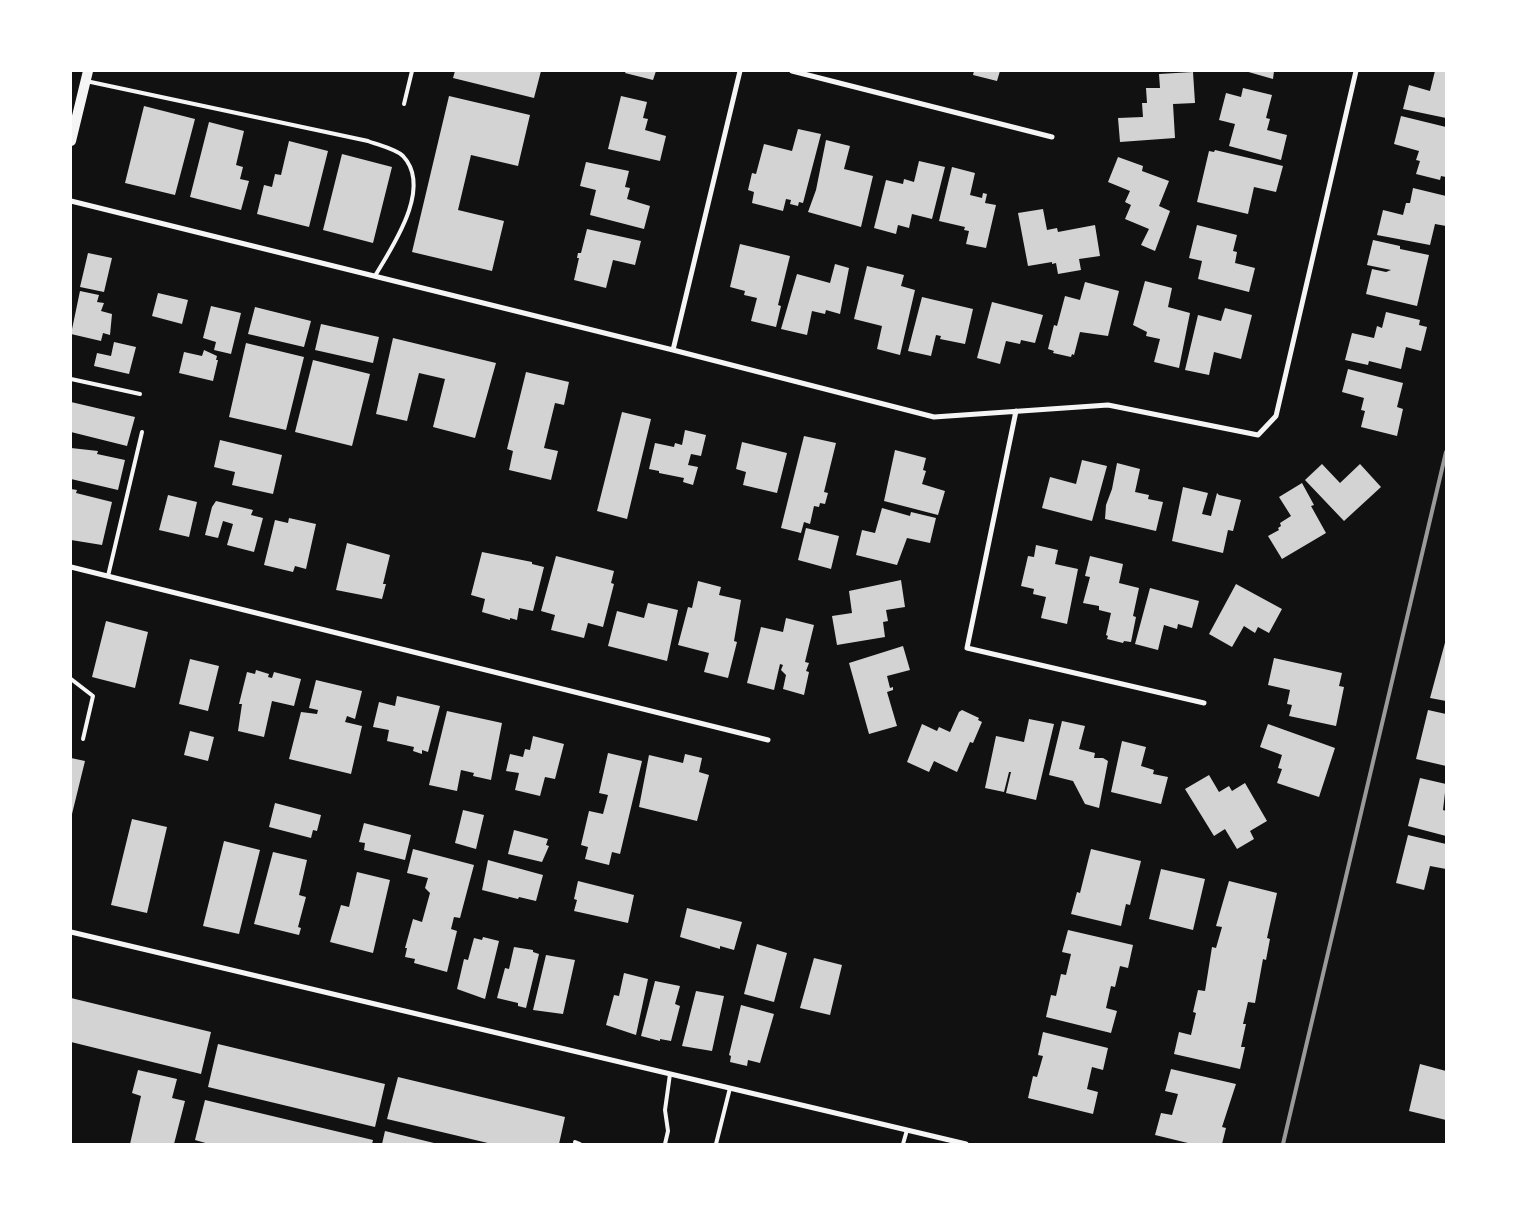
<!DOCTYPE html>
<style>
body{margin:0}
#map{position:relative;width:1517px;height:1215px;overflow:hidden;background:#111;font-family:Rubik,sans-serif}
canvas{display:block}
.frame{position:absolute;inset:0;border:72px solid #fff;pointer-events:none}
</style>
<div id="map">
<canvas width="1517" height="1215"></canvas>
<div class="frame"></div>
</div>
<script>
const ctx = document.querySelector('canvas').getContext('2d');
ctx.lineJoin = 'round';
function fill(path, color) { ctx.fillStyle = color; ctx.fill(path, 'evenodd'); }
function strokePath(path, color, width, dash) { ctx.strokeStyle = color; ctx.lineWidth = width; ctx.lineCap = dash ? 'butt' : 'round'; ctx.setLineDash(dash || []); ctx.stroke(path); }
fill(new Path2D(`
 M455,71H541L534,98L453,78Z
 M626,71H656L653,80L625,73Z
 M974,71H1000L997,81L973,75Z
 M1245,71H1274L1273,79Z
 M1435,71H1446V118L1403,109L1409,85L1430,91Z
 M1193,72L1195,103L1173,104L1175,138L1120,142L1118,118L1143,117L1142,103H1147L1146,88H1160L1159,74Z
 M1243,88L1272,95L1266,118L1270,119L1267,130L1287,135L1281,160L1229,146L1235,124L1219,120L1226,93L1241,97Z
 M449,96L530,115L518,166L471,155L458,210L504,221L492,271L412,252Z
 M621,96L647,102L643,118L648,119L645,130L666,136L660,161L608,149Z
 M144,106L195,119L175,195L125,183Z
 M1401,116L1446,127V177L1441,176L1440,180L1416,174L1420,161L1416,160L1419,151L1394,144Z
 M209,122L244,131L236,165L243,167L240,179L249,181L241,210L190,197Z
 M798,129L821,134L803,203L799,202L798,206L790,204L791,200L786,199L783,211L752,203L754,192L748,190L752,173L756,174L764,144L792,151Z
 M826,140L850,146L844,169L873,176L861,227L808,212L816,190Z
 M289,141L328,151L309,227L257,214L264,185L272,187L275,174L281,175Z
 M1215,150L1283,166L1276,192L1254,187L1248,214L1197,202L1209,151L1214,152Z
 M342,154L392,167L373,243L323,230Z
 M1118,157L1143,166L1142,171L1169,181L1159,206L1170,211L1155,251L1141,245L1149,229L1125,219L1131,205L1125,202L1130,191L1108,182Z
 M919,161L945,167L932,219L912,214L909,228L898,225L896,234L874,228L886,180L903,184L904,179L914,182Z
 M586,162L629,171L625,187L630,188L627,199L650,206L644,229L590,215L596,190L580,186Z
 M952,167L975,173L970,195L982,198L983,193L987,194L985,203L996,205L986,248L966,244L969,231L964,230L965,227L939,221Z
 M1413,188L1446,196V226L1435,224L1430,245L1377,235L1383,210L1403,215L1406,203H1410Z
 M1043,209L1047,230L1057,228L1058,232L1095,225L1100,256L1079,259L1081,270L1058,274L1056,263L1052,264V262L1028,266L1018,213Z
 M1197,225L1237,235L1233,251L1237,252L1235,263L1255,268L1249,292L1198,279L1202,261L1189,258Z
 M587,229L641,241L635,265L613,260L606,288L574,280L579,258H577L578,253H581Z
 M1373,240L1400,246V249L1429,255L1417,306L1366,294L1372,269L1386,272L1391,270L1367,265Z
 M740,244L790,256L778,305L781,306L776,327L751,321L757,298L744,295L745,291L730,287Z
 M88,253L112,258L104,292L80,287Z
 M835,264L849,268L840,314L826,310L825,314L812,311L807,335L781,329L797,274L830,283Z
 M867,266L904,275L901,286L915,290L900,355L877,349L882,326L854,319Z
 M1145,281L1172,288L1168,307L1190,313L1179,368L1154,362L1160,339L1146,336L1147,332L1133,325Z
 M1085,282L1119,291L1108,336L1080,332L1074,355L1072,354L1071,357L1053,353L1054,351L1048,349L1054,325L1057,326L1065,296L1080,300Z
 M80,291L99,295L97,302L104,303L101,311L112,314L110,335L103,333L101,341L71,334Z
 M158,293L188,300L182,324L152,316Z
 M922,297L973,309L965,344L940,339L941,336L936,335L931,356L908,351Z
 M992,302L1043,315L1035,343L1021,340L1020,344L1006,341L1000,364L977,358Z
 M211,306L241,313L231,354L214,350L216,342L203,338Z
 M255,307L311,321L304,347L248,334Z
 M1225,308L1252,315L1241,359L1214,352L1209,375L1185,370L1198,315L1221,321Z
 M1386,312L1420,320L1419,325L1427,327L1421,351L1406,347L1401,369L1369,361L1368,365L1345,360L1352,333L1374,338L1377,326L1382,328Z
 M321,324L379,337L373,363L315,350Z
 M393,338L496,363L475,438L433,427L445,379L419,373L407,421L376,414Z
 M114,342L136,347L129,374L94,366L97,353L111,356Z
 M246,343L304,357L286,430L229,417Z
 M204,350L217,356L216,360H218L213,381L179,373L184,352L202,356Z
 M313,360L370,374L352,446L295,432Z
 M1348,369L1403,383L1397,407L1403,409L1397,436L1361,427L1365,411L1361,410L1364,398L1342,392Z
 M526,372L569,382L564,405L555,403L544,448L558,451L551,480L509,470L513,451L507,449Z
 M71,402L135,417L127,446L71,432Z
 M622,412L651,419L627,519L597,511Z
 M685,430L706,435L701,456L691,454L688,465L698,467L693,485L683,482L684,478L659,473V471L649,469L655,443L674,447L675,443L682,445Z
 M804,436L836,443L824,492L828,493L825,504L820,503L819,507L814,506L810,524L804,522L801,533L781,528Z
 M220,440L282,455L273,494L232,485L235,472L214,467Z
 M742,442L787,453L777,493L743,485L746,472L736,469Z
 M71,448L98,451L97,454L125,460L118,490L71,479Z
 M895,450L926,458L923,470L926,471L922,484L945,491L938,515L884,501Z
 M1082,460L1107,466L1092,521L1042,508L1050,477L1076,484Z
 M1117,463L1140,469L1135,492L1149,495L1148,499L1163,502L1156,531L1105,519L1106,505L1112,489Z
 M1322,464L1340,483L1360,464L1381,487L1344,521L1305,480Z
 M1302,483L1314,505L1311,506L1326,533L1282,559L1268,536L1279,530L1278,528L1281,526L1280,523L1291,516L1279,497Z
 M1183,487L1208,493L1202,514L1211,516L1217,493L1219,495L1241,500L1233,531L1228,530L1223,553L1172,541Z
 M71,489L77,490L76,493L112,502L102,545L71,540Z
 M168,495L197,502L189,537L159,530Z
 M216,501L253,510L251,515L263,518L254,552L227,545L233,524L223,521L218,538L205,535L212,507Z
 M882,508L910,516L911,512L936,518L930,543L907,538L897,565L856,555L862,530L875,533Z
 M289,518L316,524L306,569L295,566L293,572L264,565L275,520L288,523Z
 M806,528L839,536L831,569L798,560Z
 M347,543L390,555L383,584H386L382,599L336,590Z
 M1036,545L1058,550L1055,564L1078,569L1067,624L1041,618L1046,597L1033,594L1034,589L1021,586L1028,556L1034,557Z
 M482,552L532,562V564L544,567L533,611L519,608L517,620L510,618V620L482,612L485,599L471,595Z
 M556,556L614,571L611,583L614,584L603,627L588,623L584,638L551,630L555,615L541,611Z
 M1090,556L1123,564L1119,583L1139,588L1133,616L1136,617L1131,642L1124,641L1123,643L1107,639L1108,636L1106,635L1111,613L1099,610V606L1083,603L1090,577L1085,576Z
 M901,580L905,607L886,610L888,621L883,622L885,637L837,645L832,616L852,613L849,591Z
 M698,581L721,587L719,595L741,600L734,641L737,642L728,678L704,672L709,653L678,645L688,607L692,608Z
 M1236,584L1282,609L1269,633L1258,627L1255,633L1244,626L1232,647L1209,634Z
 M1150,588L1199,601L1192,628L1178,624L1177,629L1164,625L1158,650L1135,644Z
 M648,603L678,610L667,661L608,646L617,611L644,618Z
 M786,618L814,625L805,662L809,663L806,671L809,672L804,695L783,689L786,675L781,670L783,665L780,664L774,690L747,683L761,627L783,632Z
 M106,621L148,632L135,688L92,677Z
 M1446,639V701L1430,698Z
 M903,646L910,670L887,676L890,688L893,687V690L887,692L897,726L869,734L849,663Z
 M1274,658L1342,673L1339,686L1344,687L1336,726L1289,716L1292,705L1287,704L1290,690L1268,685Z
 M190,659L219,666L208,711L179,704Z
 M256,670L269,674L268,677L272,678L274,672L301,679L294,706L272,701L264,737L238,731L242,704H239L247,672L255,674Z
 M316,680L362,691L355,719L347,716L345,722L362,726L351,774L289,759L301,712L317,714L318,710L309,708Z
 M397,696L440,706L428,752L422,750V754L413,751L414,747L387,741L389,730L373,727L379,702L395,706Z
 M962,710L979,718L978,720L982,722L973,743L970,742L957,772L934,761L929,772L907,762L922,724L937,731L939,727L950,732L959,712Z
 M1428,710L1446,714V766L1416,759Z
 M447,711L502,723L491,780L473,776L474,773L461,770L457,791L429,785Z
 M1029,719L1054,724L1036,800L1006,793L1011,772H1009L1004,792L985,788L996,736L1024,742Z
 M1062,721L1085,726L1079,749L1095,753L1094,758H1103L1108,761L1099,808L1085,804L1073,781L1049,775Z
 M1268,724L1335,748L1319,797L1277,783L1282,769L1278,768L1282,755L1260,747Z
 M190,731L214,737L208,761L184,755Z
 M533,736L564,744L555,779L545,777L540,796L515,790L519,773L506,771L510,754L523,757L525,749L530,750Z
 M1122,741L1146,747L1141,766L1154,770L1153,774L1168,777L1161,804L1111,792Z
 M608,753L642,761L620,854L612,852L609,865L585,859L588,847L581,845L589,811L603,814L608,795L599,793Z
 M685,754L702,758L699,772L709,775L697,821L639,807L649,755L683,763Z
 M71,758L85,761L72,814H71Z
 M1209,775L1219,792L1229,786L1232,791L1245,783L1267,821L1250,831L1254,839L1237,849L1225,829L1214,836L1185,789Z
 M1420,778L1446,784L1443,810L1446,811V836L1408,826Z
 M275,803L321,815L317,831L313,830L311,838L269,827Z
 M463,810L484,815L476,849L455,843Z
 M132,819L167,827L147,913L111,905Z
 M364,823L411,835L405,860L364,850L365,843L359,842Z
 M514,830L548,839L546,845L549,846L542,862L508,854Z
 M1408,835L1446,844V869L1430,866L1424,890L1396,883Z
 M224,841L260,850L239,934L203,926Z
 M413,849L474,865L460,918L454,917L451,929L457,931L447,972L414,963L415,959L405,957L407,948H405L413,919L422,922L430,893L425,888L428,878L407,873Z
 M1091,849L1141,861L1130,905L1126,904L1121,926L1071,914L1077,892L1080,893Z
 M273,852L307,860L299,895L306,897L298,927L301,928L299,935L254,924Z
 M488,860L543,875L536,901L519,897L518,899L482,890Z
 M1161,869L1205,879L1193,930L1149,919Z
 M357,872L390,880L373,953L330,942L341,905L349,907Z
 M578,881L634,895L628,923L574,911L577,900L574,899Z
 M1229,881L1277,893L1267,938L1270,939L1266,960L1263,959L1255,1003L1248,1002L1243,1024H1246L1241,1047H1245L1240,1069L1174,1054L1179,1032L1191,1035L1196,1013L1193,1012L1198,990L1205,991L1212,947L1216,948L1222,927L1216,926Z
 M687,908L742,922L734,950L720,946V949L680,937Z
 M1068,930L1133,945L1128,968L1120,966L1115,987L1111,986L1106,1008L1117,1011L1111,1033L1046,1017L1051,995L1056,996L1061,974L1066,975L1071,954L1062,952Z
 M483,937L499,941L485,999L457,989L464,959L468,960L474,938L482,940Z
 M757,944L787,953L774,1002L744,994Z
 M514,947L533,950V952L539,954L526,1008L518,1006V1003L497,998L505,968L509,969Z
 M546,955L575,960L563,1014L533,1010Z
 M814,958L842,965L830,1015L800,1008Z
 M624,973L648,979L636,1035L606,1025L614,995L619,996Z
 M655,981L680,986L675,1004L680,1006L671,1041L660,1039V1041L641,1036Z
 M696,991L724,996L712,1051L682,1046Z
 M71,998L211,1032L201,1074L71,1042Z
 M741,1005L774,1014L760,1063L748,1060L747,1066L730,1062L731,1056L729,1055Z
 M1043,1032L1108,1048L1103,1070L1092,1067L1087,1089L1098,1092L1093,1114L1028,1098L1033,1076L1037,1077L1043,1056L1038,1055Z
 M218,1044L385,1084L375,1127L208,1087Z
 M1420,1064L1446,1071V1120L1409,1111Z
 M1171,1069L1236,1084L1222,1127L1226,1128L1222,1144H1192L1155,1135L1161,1113L1172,1115L1178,1094L1165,1091Z
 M138,1070L177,1079L172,1098L185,1101L174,1144H130L141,1096L132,1093Z
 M398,1077L565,1117L559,1144H492L387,1119Z
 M205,1100L373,1140L372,1144H209L195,1140Z
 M385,1131L434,1143V1144H382Z`), '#d3d3d3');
strokePath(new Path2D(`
 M86,81L368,141C378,145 396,149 403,156C433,188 392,247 375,276
 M404,104L412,71
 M71,379L140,394
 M108,576L142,432
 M71,679L93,696L83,739
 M575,1142L580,1144
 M665,1144L668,1131L665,1110L670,1074
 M716,1144L730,1088
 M903,1144L907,1130`), '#f5f5f5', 4);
strokePath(new Path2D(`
 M792,71L1052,137
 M71,201L673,350L934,417L1108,405L1258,435L1276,416L1356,71
 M673,350L740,71
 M1016,411L967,648L1204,703
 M71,567L768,740
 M71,932L966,1144`), '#f5f5f5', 5);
strokePath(new Path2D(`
 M71,141L88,71`), '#f5f5f5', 10);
strokePath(new Path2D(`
 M1283,1144L1446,452`), '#9a9a9a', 4);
</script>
